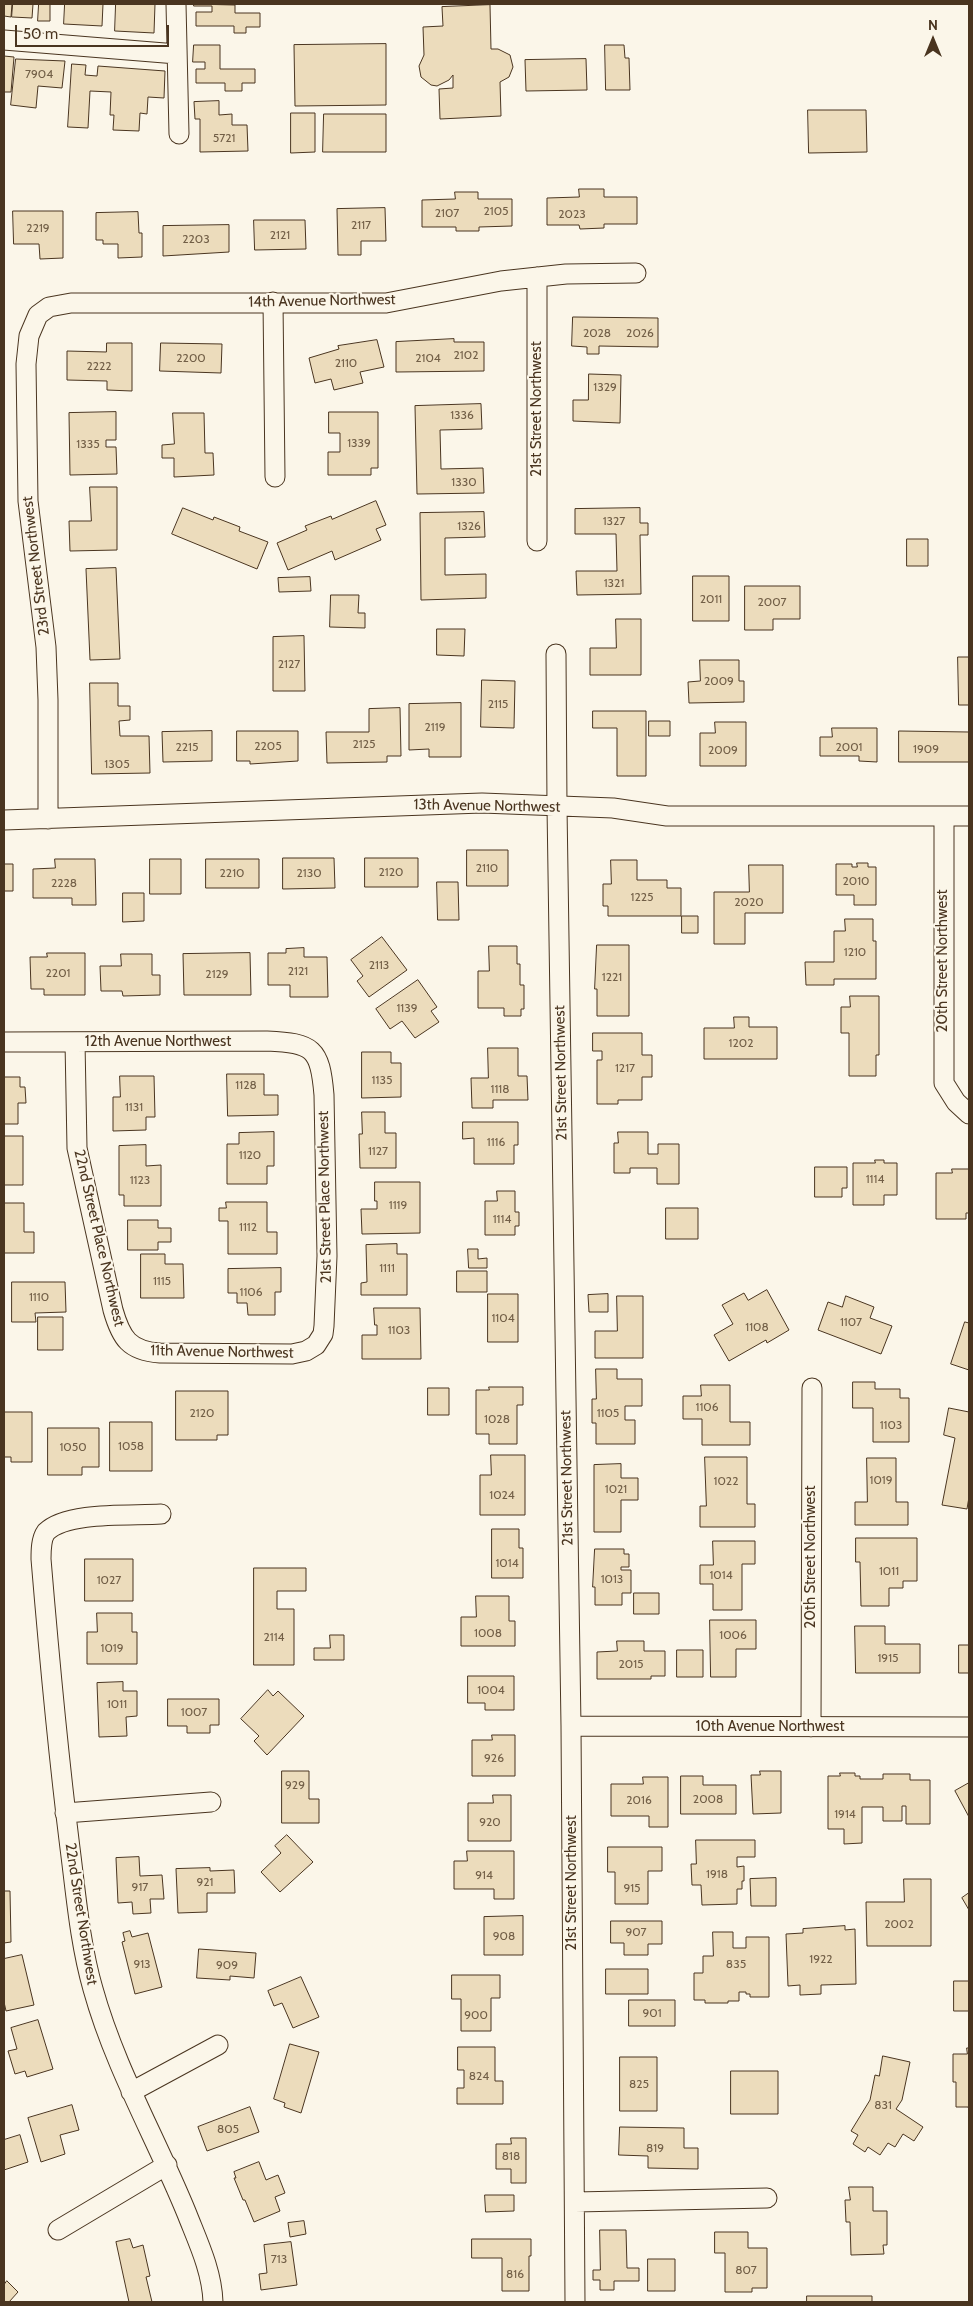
<!DOCTYPE html>
<style>
body{margin:0}
#map{position:relative;width:973px;height:2306px;overflow:hidden;background:#fbf6e9;font-family:Cabin,sans-serif}
canvas{display:block}
.frame{position:absolute;inset:0;border:5px solid #4a3520;pointer-events:none}
.north{position:absolute;left:908px;top:15px;width:50px;height:50px;-webkit-text-stroke:4px #fbf6e9;paint-order:stroke;rotate:0deg;font-size:14px;font-weight:700;line-height:20px;text-align:center;color:#4a3520}
.north::after{content:'';display:block;margin:auto;width:18px;height:22px;background:#4a3520;clip-path:polygon(50% 0,100% 100%,50% 72%,0 100%)}
.scale{position:absolute;left:15px;top:25px;width:154px;height:22px;box-sizing:border-box;border:2px solid #4a3520;border-top:0;padding-left:6px;font-size:15px;line-height:18px;white-space:nowrap;color:#4a3520;-webkit-text-stroke:4px #fbf6e9;paint-order:stroke}
</style>
<div id="map">
<canvas width="973" height="2306"></canvas>
<div class="frame"></div>
<div class="north">N</div>
<div class="scale">50 m</div>
</div>
<script>
const ctx = document.querySelector('canvas').getContext('2d');
ctx.lineJoin = 'round';
function fill(path, color) { ctx.fillStyle = color; ctx.fill(path, 'evenodd'); }
function strokePath(path, color, width, dash) { ctx.strokeStyle = color; ctx.lineWidth = width; ctx.lineCap = dash ? 'butt' : 'round'; ctx.setLineDash(dash || []); ctx.stroke(path); }
function write(font, color, halo, rows, align = 'center') {
  ctx.font = font + ' Cabin,sans-serif'; ctx.lineWidth = 4; ctx.setLineDash([]); ctx.textBaseline = 'middle'; ctx.strokeStyle = halo; ctx.fillStyle = color; for (const [text, x, y, turn = 0] of rows) {
    ctx.save(); ctx.translate(x, y); ctx.rotate((+turn || 0) * Math.PI / 180); ctx.textAlign = isNaN(turn) ? turn : align; if (halo) ctx.strokeText(text, 0, 0); ctx.fillText(text, 0, 0); ctx.restore();
  }
}
const building = new Path2D(`
 M4,4H12L11,17L4,16Z
 M13,4H33L32,18L12,17Z
 M39,4H50V21H38Z
 M65,4H103L102,26L64,24Z
 M116,4H155L154,33L115,31Z
 M194,4L235,5V13H260V27H246V33H234V26H196V12H212V6H194Z
 M490,5L491,49H498L510,55L513,67L509,77L500,82L501,116L440,119L439,89L453,88V75L449,80L437,86L431,85L421,77L419,66L424,55L423,27L443,26L442,7Z
 M386,44V105L295,106L294,45Z
 M194,45H220V69H255V83H242V91H225V83H196V69H205V62H193Z
 M605,45H624L625,58H629L630,90H606Z
 M4,56L14,57L11,92H4Z
 M16,59L65,61L62,88L38,86L36,108L11,105Z
 M586,59L587,90L526,91L525,60Z
 M72,64L86,65L85,75L97,76L98,66L165,71L164,98L148,97L147,114L140,113L139,131L113,130L114,115H110L111,92L90,91L88,128L68,127Z
 M219,101V115L232,114V125H247L248,151L200,152V119H195L194,102Z
 M808,110H866L867,152L809,153Z
 M291,113H315V152L291,153Z
 M324,114H386V152H323Z
 M579,189H604V197H637V224H604V228L580,229L579,225H547V198L579,197Z
 M455,192H478V199H512V226L479,227V231H456V227H422V200L455,199Z
 M385,208L386,241H361V255H338L337,209Z
 M13,211H63V258L40,259L39,244H14Z
 M138,212L139,233H142V257L118,258V244H103V240H96V213Z
 M254,220H305L306,249L255,250Z
 M229,225V252L163,256V226Z
 M573,317L658,318V347L599,346V354H587V347L572,346Z
 M454,339V342H484V371L396,372V342Z
 M377,340L384,367L360,372L363,383L334,390L331,379L315,383L309,358L339,349L338,346Z
 M107,343H132V391L107,390V381L67,380V351L106,352Z
 M161,343L222,344L221,373L160,371Z
 M589,374L621,375L620,423L573,421V400H588Z
 M481,404L482,429L440,430L441,469L483,468L484,493L417,494L415,406Z
 M116,412V440H106V447H116L117,474L70,475L69,413Z
 M329,412H378V468H371V475H328V452H340V433H329Z
 M173,413H204L205,453H213L214,475L174,477V458H162V445L174,444Z
 M90,487H117V550L70,551L69,521H91Z
 M376,501L386,525L376,529L381,540L335,560L332,551L288,570L277,543L307,530L305,526L331,516L332,519Z
 M183,508L213,520L214,517L240,527L239,531L268,542L257,569L172,534Z
 M640,508V523H648V535H640L641,594L577,595L576,571H617L616,534H575V509Z
 M484,512L485,537L445,538V575L486,574V598L421,600L420,513Z
 M907,539H928V566H907Z
 M116,568L120,659L90,660L86,569Z
 M693,576H729V621H693Z
 M310,577L311,591L279,592L278,578Z
 M745,586H800V619H773V630H745Z
 M331,595H359L358,613H365V628L330,627Z
 M616,619H641V675H590V648H616Z
 M437,629H465L464,656L437,655Z
 M304,636L305,691H273V637Z
 M958,657H969V705H959Z
 M700,660H739V681H744V702L689,703L688,682L700,681Z
 M482,680L515,681L514,728L481,727Z
 M90,683H118V706H130V720L119,721L120,736H149L150,773L92,774Z
 M461,703V757H429V749L409,750V704Z
 M400,708L401,756H387V762L327,763L326,732H369V709Z
 M593,711H646V776H617V728H593Z
 M649,721H670V736H649Z
 M715,722H746V766H700V733H715Z
 M832,728H877V762L859,761V756H820V737H832Z
 M212,731V761L163,762L162,732Z
 M237,731H298V761L250,764V761H237Z
 M899,731L969,732V762H899Z
 M467,850H508V886H467Z
 M283,858H334L335,888L283,889Z
 M365,858H418V887H365Z
 M55,859H95L96,905H72V898H33V869L55,868Z
 M150,859H181V894H150Z
 M206,859H259V888H206Z
 M611,860H637V880H667V888H681V916H608V906H603V884H611Z
 M857,863H868V867H876V905H854V895H836V864H852V867H857Z
 M4,864H13V891H4Z
 M749,865H783V913H745V944H714V892H749Z
 M437,882H458L459,920H438Z
 M123,893H144V921L123,922Z
 M682,916H698V933H682Z
 M845,919H873V941H876V979H834V985H806L805,962H834V931H845Z
 M382,937L407,970L369,997L357,981L363,976L351,960Z
 M597,945H629V1016H597V989H595Z
 M489,946H517V964H520V985H524V1009H521V1016H504V1008H478V971H489Z
 M304,948V957H327L328,997H290V985H268V953H286V949Z
 M47,953H85V995H44V989H31L30,957H47Z
 M250,953L251,995H184L183,954Z
 M121,954H152V975H160V995L123,996L122,991H101L100,966H121Z
 M418,980L437,1007L431,1011L439,1022L415,1038L402,1021L390,1029L376,1009Z
 M850,996H879V1055H876V1076H849V1033H841V1007H850Z
 M734,1017H749V1027H777V1059H704V1028H734Z
 M593,1033H642V1055H652V1077H642V1100H618V1104H597V1060H602V1051H593Z
 M488,1048H518V1076H527L528,1100H493V1108H472L471,1078H488Z
 M362,1052H391V1063H401V1097L362,1098Z
 M227,1074H264V1095H278V1115L228,1116Z
 M120,1076H154L155,1117H146V1130L113,1131V1097H120Z
 M4,1077H20V1087H25L26,1103H18V1124H4Z
 M362,1112H385V1133H396V1168H360L359,1134H362Z
 M463,1122H518V1145H514V1164H474V1138L463,1139Z
 M274,1132V1166H267V1184H227V1144H239V1133Z
 M618,1132H648V1154H658V1144H679V1184H657V1168H630V1173H614V1143H618Z
 M4,1136H23V1185H4Z
 M146,1145V1166L161,1165V1206H124V1195H119V1146Z
 M875,1160H884V1163H897V1195H884V1205H853V1163H875Z
 M815,1167H847V1188H842V1197H815Z
 M952,1169H969V1213H966V1219H936V1173H952Z
 M375,1182H420V1233L362,1234L361,1209H377V1201H375Z
 M497,1191H515V1212H519V1226H515V1235H485V1201H497Z
 M226,1202H267V1232H277V1254H228V1221H219V1208H226Z
 M4,1203H24V1232H34V1253H4Z
 M666,1208H698V1239H666Z
 M128,1220H158V1228H171V1242H158V1250H128Z
 M397,1244V1254H407V1295H361V1283L367,1282L366,1245Z
 M468,1249H478V1259L487,1258V1268H469Z
 M141,1254H165V1264H183L184,1298H141Z
 M281,1268V1292H275V1315H248L247,1303H237V1293H228V1269Z
 M457,1271H487V1292H457Z
 M12,1282H65L66,1312L35,1313L36,1322H12Z
 M767,1290L789,1330L767,1343L766,1340L729,1361L714,1335L733,1324L722,1305L744,1293L748,1300Z
 M488,1294H518V1342H488Z
 M608,1294V1312H589L588,1295Z
 M617,1296H643V1358H595V1331H617Z
 M846,1296L874,1307L870,1318L892,1326L881,1354L818,1330L828,1302L842,1307Z
 M374,1308H420L421,1359H362V1335H377V1325H375Z
 M38,1317H63V1350H38Z
 M965,1322L969,1323V1370L951,1364Z
 M596,1369H617V1379H642V1406H625V1420H635V1444H596V1423H592V1399H596Z
 M853,1382H875V1389H900V1398H909V1442H873V1408H853Z
 M701,1385H730V1422H750V1445H702V1419H683V1396H701Z
 M489,1387H523V1405H517V1444H489V1434H476V1390H489Z
 M428,1388H449V1415H428Z
 M176,1391H228V1435H217V1440H176Z
 M949,1408L969,1412V1497L967,1509L942,1505L955,1438L944,1435Z
 M4,1412H32V1462H11V1457H4Z
 M110,1422H152V1471H110Z
 M48,1428H99V1467H82V1475H48Z
 M491,1455H525V1515H480V1475H491Z
 M705,1457H747V1504H755V1527H700V1506H706Z
 M867,1458H896V1502H908V1525H855V1502H867Z
 M621,1464V1478H638V1500H621V1532H594V1465Z
 M492,1529H519V1548H523V1578H492Z
 M856,1538H917V1581H903V1588H889V1606H861L860,1562H856Z
 M713,1541H755V1564H742V1610H713V1584H700V1565H713Z
 M595,1549H624V1554H629V1567H621V1570H631V1593H622V1605H595V1587H593Z
 M85,1559H133V1601H85Z
 M254,1568H306V1591H277V1609H294V1665H254Z
 M634,1593H659V1614H634Z
 M476,1596H509V1621H515V1646H461V1617H476Z
 M97,1613H132V1632H137V1664H87V1632H97Z
 M710,1620H756V1649H736V1677H711Z
 M855,1626H885V1644H920V1673H856Z
 M330,1635H344V1660H314V1648H330Z
 M617,1641H644V1651H665V1676H651V1679H597V1652L617,1651Z
 M959,1645H969V1673H959Z
 M677,1650H703V1677H677Z
 M468,1676H514V1710H485V1703H468Z
 M123,1682V1691H137V1716L126,1717L127,1736L99,1737L97,1683Z
 M268,1690L273,1696L278,1691L304,1716L267,1755L254,1741L259,1736L241,1719Z
 M168,1699H219V1725H210V1733H187V1726H168Z
 M492,1735H515V1776H472V1740H492Z
 M282,1771H309V1799H319V1823H282Z
 M760,1771H781V1813L753,1814L751,1775H760Z
 M840,1773H855V1776H860V1779H883V1774H910V1780H930V1824H906V1806H902V1821H883V1807H862V1843L844,1844V1829H828V1776H840Z
 M681,1776H703V1785H736V1814H681Z
 M643,1777H668V1827H649V1816H611V1784H643Z
 M969,1783V1817L955,1791Z
 M493,1795H511V1841H468V1803H493Z
 M287,1835L313,1862L280,1892L261,1872L281,1853L275,1846Z
 M696,1840H755V1857H737V1867L744,1866V1881H742V1889H737V1904L702,1905L701,1885H692L691,1864H696Z
 M608,1847H662V1871H648V1904H615V1872H608Z
 M467,1851H514V1899H494V1889H454V1861H467Z
 M139,1857L140,1876L162,1875L164,1899H150L151,1913L133,1914L132,1902L118,1903L116,1858Z
 M210,1868V1871L234,1870L235,1893H207V1912L178,1913L176,1869Z
 M776,1878V1906H751L750,1879Z
 M904,1879H931V1946H867L866,1902H904Z
 M4,1891H10L11,1942L4,1943Z
 M969,1893V1910L962,1898Z
 M523,1916V1955H484V1917Z
 M611,1921H662V1944H648V1955H624V1943H611Z
 M845,1926V1930L855,1929L856,1984L821,1985V1994L800,1995V1985L788,1986L786,1934L803,1933V1929Z
 M130,1931L132,1937L148,1933L162,1987L135,1994L122,1942L125,1941L123,1933Z
 M713,1932H733V1948H746V1937H769V1997H750V1994H746V1992H739V2001H728V2003H705V2000H694V1973H703V1956H713Z
 M199,1949L256,1953L254,1978L230,1976V1980L197,1978Z
 M22,1955L34,2005L6,2011L4,2002V1959Z
 M606,1969H648V1994H606Z
 M452,1975H500V1998H491V2031H461V1999H452Z
 M301,1977L319,2017L293,2028L282,2003L274,2006L268,1991Z
 M954,1981H969V2011H954Z
 M629,2000H675V2026H629Z
 M38,2020L53,2069L27,2077L25,2071L15,2074L8,2051L17,2049L11,2028Z
 M290,2044L319,2052L301,2113L284,2107L285,2103L274,2099Z
 M458,2047H495V2081H503V2104H457V2088H464V2070H458Z
 M967,2048H969V2109L968,2107H956V2082H953V2054H967Z
 M883,2056L910,2062L902,2100L896,2109L923,2127L914,2141L903,2134L895,2147L888,2143L880,2155L868,2147L865,2152L853,2144L858,2135L851,2131L870,2100L875,2075L879,2076Z
 M620,2057H657V2111H620Z
 M731,2071H778V2114H731Z
 M72,2105L79,2130L60,2135L65,2154L41,2162L28,2118Z
 M250,2107L259,2132L207,2151L198,2127Z
 M620,2127L684,2128V2148H698V2169L648,2168V2156L619,2155Z
 M20,2135L28,2162L4,2170V2140Z
 M511,2138H526V2183H511V2169H496V2144H511Z
 M259,2162L266,2180L278,2175L285,2193L275,2197L280,2211L254,2222L245,2200H243L234,2178H236L234,2172Z
 M849,2187H873V2211H887V2245H883L884,2254L851,2255L850,2222H846L845,2200H850Z
 M485,2195H514V2211L486,2212Z
 M304,2221L306,2234L290,2237L288,2223Z
 M600,2230H626L627,2268H639V2281H614V2290H600V2280H593V2270H600Z
 M715,2232H748V2248H767V2288H752V2292H725V2253H715Z
 M130,2239L133,2248L143,2245L150,2276L146,2277L152,2302H129L116,2242Z
 M472,2239H531V2256H529V2291H502V2258H472Z
 M291,2242L297,2285L261,2290L259,2274L267,2273L264,2245Z
 M648,2259H675V2291H648Z
 M7,2281L18,2292L9,2302H4V2285Z
 M807,2296H872V2302H807Z`);
fill(building, '#ecdcbc');
strokePath(building, '#4a3520', 1);
const minor = new Path2D(`
 M176,4L179,134
 M4,40L177,54
 M537,277V541
 M273,302L275,477
 M556,654L557,807L571,1726L575,2302
 M944,816V1083L956,1102L969,1114
 M48,819V700L46,647L28,501L26,364L29,336L38,315L49,307L71,303H386L501,281L566,274L636,273
 M4,820L482,803L613,808L667,816H969
 M4,1042L267,1041C313,1043 320,1048 324,1095L327,1256L324,1326L323,1334L316,1345L306,1351L292,1354L160,1353C129,1351 121,1338 113,1310L77,1148L75,1042
 M161,1514C132,1516 67,1511 46,1532C41,1539 41,1551 41,1559C49,1655 58,1752 70,1848C76,1895 80,1944 93,1989C115,2068 156,2138 187,2214C198,2242 212,2271 213,2302
 M571,1726L969,1727
 M811,1727L812,1388
 M65,1813L211,1802
 M131,2092L218,2045
 M575,2202L767,2198
 M58,2230L167,2165`);
strokePath(minor, '#4a3520', 21);
strokePath(minor, '#fbf6e9', 19);
write('12px', '#725f47', null, [
 ["7904",39,74],
 ["5721",224,138],
 ["2105",496,211],
 ["2107",447,213],
 ["2023",572,214],
 ["2117",361,225],
 ["2219",38,228],
 ["2121",280,235],
 ["2203",196,239],
 ["2028",597,333],
 ["2026",640,333],
 ["2102",466,355],
 ["2200",191,358],
 ["2104",428,358],
 ["2110",346,363],
 ["2222",99,366],
 ["1329",605,387],
 ["1336",462,415],
 ["1339",359,443],
 ["1335",88,444],
 ["1330",464,482],
 ["1327",614,521],
 ["1326",469,526],
 ["1321",614,583],
 ["2011",711,599],
 ["2007",772,602],
 ["2127",289,664],
 ["2009",719,681],
 ["2115",498,704],
 ["2119",435,727],
 ["2125",364,744],
 ["2205",268,746],
 ["2215",187,747],
 ["2001",849,747],
 ["1909",926,749],
 ["2009",723,750],
 ["1305",117,764],
 ["2110",487,868],
 ["2120",391,872],
 ["2210",232,873],
 ["2130",309,873],
 ["2010",856,881],
 ["2228",64,883],
 ["1225",642,897],
 ["2020",749,902],
 ["1210",855,952],
 ["2113",379,965],
 ["2121",298,971],
 ["2201",58,973],
 ["2129",217,974],
 ["1221",612,977],
 ["1139",407,1008],
 ["1202",741,1043],
 ["1217",625,1068],
 ["1135",382,1080],
 ["1128",246,1085],
 ["1118",500,1089],
 ["1131",134,1107],
 ["1116",496,1142],
 ["1127",378,1151],
 ["1120",250,1155],
 ["1114",875,1179],
 ["1123",140,1180],
 ["1119",398,1205],
 ["1114",502,1219],
 ["1112",248,1227],
 ["1111",387,1268],
 ["1115",162,1281],
 ["1106",251,1292],
 ["1110",39,1297],
 ["1104",503,1318],
 ["1107",851,1322],
 ["1108",757,1327],
 ["1103",399,1330],
 ["1106",707,1407],
 ["2120",202,1413],
 ["1105",608,1413],
 ["1028",497,1419],
 ["1103",891,1425],
 ["1058",131,1446],
 ["1050",73,1447],
 ["1019",881,1480],
 ["1022",726,1481],
 ["1021",616,1489],
 ["1024",502,1495],
 ["1014",507,1563],
 ["1011",889,1571],
 ["1014",721,1575],
 ["1013",612,1579],
 ["1027",109,1580],
 ["1008",488,1633],
 ["1006",733,1635],
 ["2114",274,1637],
 ["1019",112,1648],
 ["1915",888,1658],
 ["2015",631,1664],
 ["1004",491,1690],
 ["1011",117,1704],
 ["1007",194,1712],
 ["926",494,1758],
 ["929",295,1785],
 ["2008",708,1799],
 ["2016",639,1800],
 ["1914",845,1814],
 ["920",490,1822],
 ["1918",717,1874],
 ["914",484,1875],
 ["921",205,1882],
 ["917",140,1887],
 ["915",632,1888],
 ["2002",899,1924],
 ["907",636,1932],
 ["908",504,1936],
 ["1922",821,1959],
 ["913",142,1964],
 ["835",736,1964],
 ["909",227,1965],
 ["901",652,2013],
 ["900",476,2015],
 ["824",479,2076],
 ["825",639,2084],
 ["831",883,2105],
 ["805",228,2129],
 ["819",655,2148],
 ["818",511,2156],
 ["713",279,2259],
 ["807",746,2270],
 ["816",515,2274]
]);
write('15px', '#4a3520', '#fbf6e9', [
 ["14th Avenue Northwest",322,301,-1],
 ["21st Street Northwest",537,409,-90],
 ["23rd Street Northwest",36,566,-97],
 ["13th Avenue Northwest",487,806,1],
 ["20th Street Northwest",943,961,-90],
 ["12th Avenue Northwest",158,1042],
 ["21st Street Northwest",561,1073,-91],
 ["21st Street Place Northwest",325,1197,-91],
 ["22nd Street Place Northwest",99,1238,77],
 ["11th Avenue Northwest",222,1352,1],
 ["21st Street Northwest",567,1478,-91],
 ["20th Street Northwest",811,1557,-90],
 ["10th Avenue Northwest",770,1727],
 ["21st Street Northwest",572,1883,-90],
 ["22nd Street Northwest",81,1914,81]
]);
</script>
